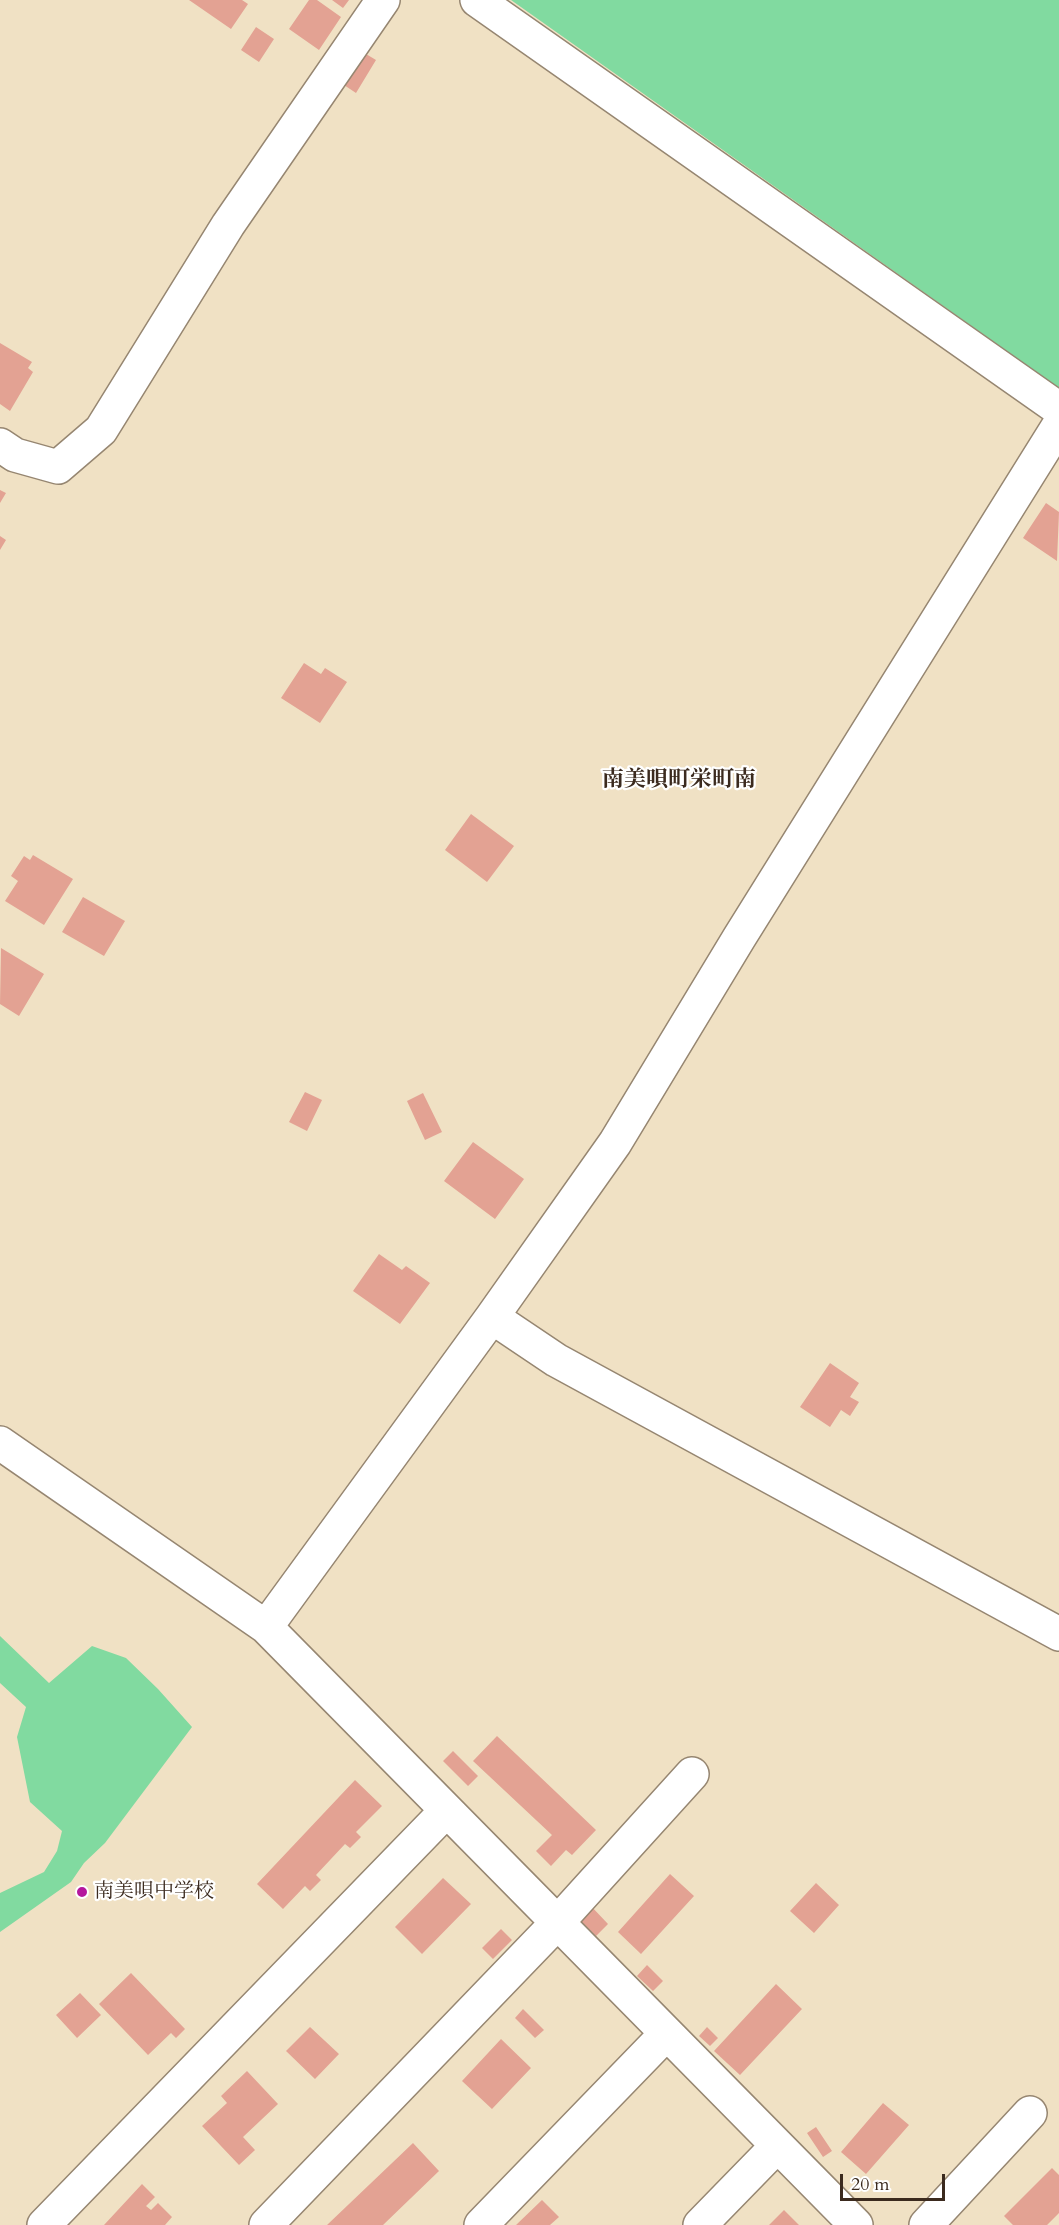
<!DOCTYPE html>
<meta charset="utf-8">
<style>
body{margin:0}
#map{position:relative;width:1059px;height:2225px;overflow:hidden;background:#f0e1c4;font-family:Cardo,serif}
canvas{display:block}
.scale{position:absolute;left:840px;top:2174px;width:105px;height:27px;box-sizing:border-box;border:3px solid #3b2a1e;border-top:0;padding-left:8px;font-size:18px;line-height:21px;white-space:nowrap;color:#3b2a1e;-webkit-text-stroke:4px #fff;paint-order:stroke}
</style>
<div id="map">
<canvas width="1059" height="2225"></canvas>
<div class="scale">20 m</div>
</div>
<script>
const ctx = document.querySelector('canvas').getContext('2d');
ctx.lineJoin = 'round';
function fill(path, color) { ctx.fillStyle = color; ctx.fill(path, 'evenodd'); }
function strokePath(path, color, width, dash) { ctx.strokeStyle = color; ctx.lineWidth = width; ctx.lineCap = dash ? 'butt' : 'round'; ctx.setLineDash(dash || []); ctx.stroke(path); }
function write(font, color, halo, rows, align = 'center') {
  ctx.font = font + ' Cardo,"Noto Serif JP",serif'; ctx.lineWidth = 4.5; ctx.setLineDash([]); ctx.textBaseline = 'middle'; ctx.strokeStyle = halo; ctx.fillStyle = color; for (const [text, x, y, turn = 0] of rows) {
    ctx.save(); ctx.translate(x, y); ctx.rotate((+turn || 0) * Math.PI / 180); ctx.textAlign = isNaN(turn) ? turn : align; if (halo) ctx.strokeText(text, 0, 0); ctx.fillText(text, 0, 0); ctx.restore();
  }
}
fill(new Path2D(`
 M511,0H1059V388Z
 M0,1636L49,1683L92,1646L126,1658L158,1689L192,1727L105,1843L84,1863L71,1882L0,1932V1893L44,1872L57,1851L62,1831L30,1802L17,1737L26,1707L0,1683Z`), '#81daa0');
fill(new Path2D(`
 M189,0H242L248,4L231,29Z
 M309,0H317L341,17L319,50L289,29Z
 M332,0H349L343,8Z
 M256,27L274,39L259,62L241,50Z
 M361,51L376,60L356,93L341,83Z
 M0,343L32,362L28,368L33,372L10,411L0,404Z
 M0,490L6,493L0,503Z
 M1046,503L1059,512L1057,561L1023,538Z
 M0,536L6,540L0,550Z
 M304,663L321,674L325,668L347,682L320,723L281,698Z
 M471,814L514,846L487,882L445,850Z
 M33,855L73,879L44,925L5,901L18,881L11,876L24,856L30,860Z
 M83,897L125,921L104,956L62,932Z
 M1,948L44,974L19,1016L0,1004Z
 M305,1092L322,1100L307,1131L289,1122Z
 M423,1093L442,1132L425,1140L407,1101Z
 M473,1142L524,1179L495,1219L444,1181Z
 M379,1254L402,1270L406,1266L430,1283L400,1324L353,1291Z
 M830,1363L859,1383L850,1397L859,1402L850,1416L841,1410L830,1427L800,1407Z
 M497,1736L596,1830L572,1855L566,1850L551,1866L536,1851L552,1835L473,1761Z
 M453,1751L478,1776L468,1786L443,1761Z
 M355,1780L382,1806L356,1832L361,1837L350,1848L345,1844L316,1875L321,1880L310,1891L305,1886L283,1909L257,1884Z
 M670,1874L694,1896L641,1954L618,1932Z
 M443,1878L471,1904L422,1954L395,1927Z
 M816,1883L839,1905L814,1933L790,1911Z
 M590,1905L608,1924L596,1936L577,1917Z
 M501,1929L512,1940L493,1959L482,1948Z
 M647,1965L663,1981L653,1991L637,1976Z
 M131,1973L185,2029L176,2038L171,2033L148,2055L99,2004Z
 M776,1984L802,2009L740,2075L714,2051Z
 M80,1993L101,2015L77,2038L56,2015Z
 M523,2009L544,2030L535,2038L515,2018Z
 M310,2027L339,2054L315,2079L286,2051Z
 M707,2027L718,2038L710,2046L699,2036Z
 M501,2039L531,2068L492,2109L462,2081Z
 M247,2071L278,2104L243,2137L255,2150L239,2165L202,2126L227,2103L221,2096Z
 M883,2103L909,2125L866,2174L841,2152Z
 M816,2127L832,2151L823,2157L807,2133Z
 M413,2143L439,2171L383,2225H327Z
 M1052,2168L1059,2175V2213L1047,2225H1013L1004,2216Z
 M142,2184L155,2197L146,2206L151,2210L158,2203L172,2217L165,2225H104Z
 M542,2200L559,2217L550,2225H516Z
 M784,2210L799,2225H769Z`), '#e3a293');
const minor = new Path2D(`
 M477,0L1059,409
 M0,445L15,455L58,467L101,430L228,225L383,0
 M492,1317L556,1360L1059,1634
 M0,1443L266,1627L856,2225
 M266,1627L492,1317L615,1143L739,938L1059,425
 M44,2225L446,1811
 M266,2225L557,1923L692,1774
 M481,2225L666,2034
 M700,2225L777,2146
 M926,2225L1030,2113`);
strokePath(minor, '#968671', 36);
strokePath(minor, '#fff', 33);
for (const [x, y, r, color] of [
 [82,1892,6,"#b5179e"]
]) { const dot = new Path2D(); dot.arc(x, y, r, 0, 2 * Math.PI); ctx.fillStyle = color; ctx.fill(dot); strokePath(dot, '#fff', 2); }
write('20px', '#3b2a1e', '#fff', [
 ["南美唄中学校",94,1892]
], 'left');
write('bold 22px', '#3b2a1e', '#fff', [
 ["南美唄町栄町南",679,781]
]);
</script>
